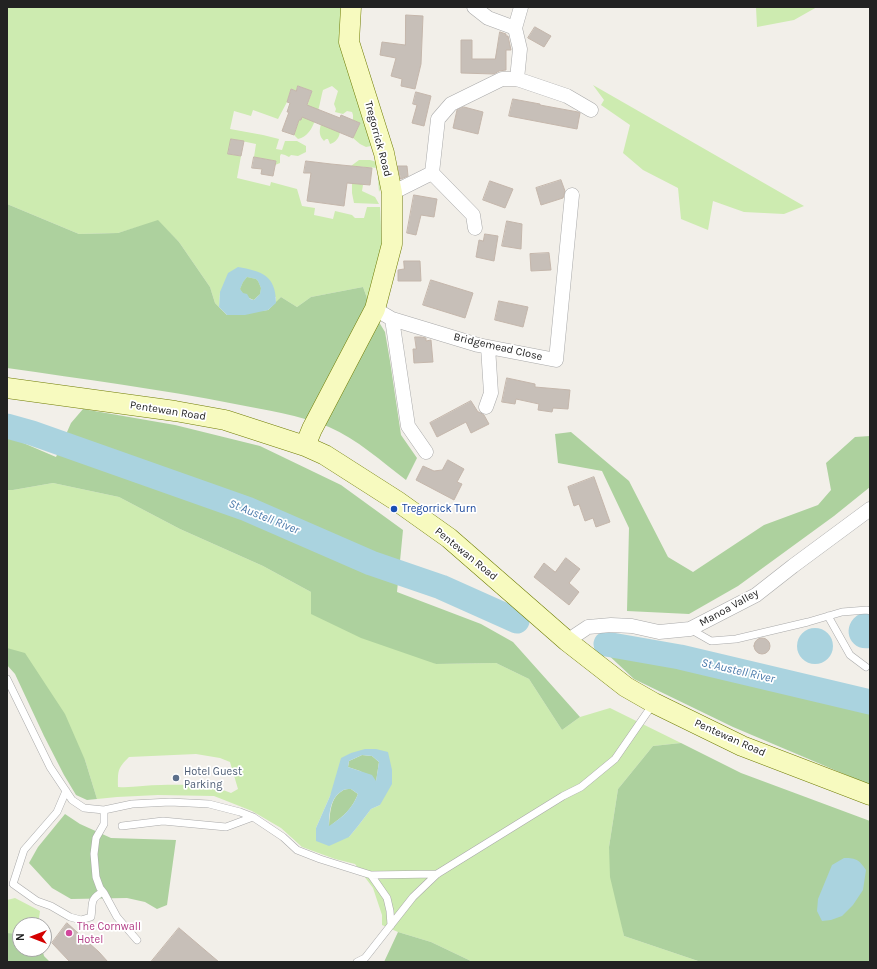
<!DOCTYPE html>
<style>
body{margin:0}
#map{position:relative;width:877px;height:969px;overflow:hidden;background:#f2efe9;font-family:Karla,sans-serif}
canvas{display:block}
.frame{position:absolute;inset:0;border:8px solid #222;pointer-events:none}
.north{position:absolute;left:12px;top:917px;width:40px;height:40px;box-sizing:border-box;background:#fff;border:1px solid #a7a7a7;border-radius:50%;rotate:270deg;font-size:11px;font-weight:700;line-height:16px;text-align:center;color:#222}
.north::after{content:'';display:block;margin:auto;width:14px;height:18px;background:#d40000;clip-path:polygon(50% 0,100% 100%,50% 72%,0 100%)}
</style>
<div id="map">
<canvas width="877" height="969"></canvas>
<div class="frame"></div>
<div class="north">N</div>
</div>
<script>
const ctx = document.querySelector('canvas').getContext('2d');
ctx.lineJoin = 'round';
function fill(path, color) { ctx.fillStyle = color; ctx.fill(path, 'evenodd'); }
function strokePath(path, color, width, dash) { ctx.strokeStyle = color; ctx.lineWidth = width; ctx.lineCap = dash ? 'butt' : 'round'; ctx.setLineDash(dash || []); ctx.stroke(path); }
function write(font, color, halo, rows, align = 'center') {
  ctx.font = font + ' Karla,sans-serif'; ctx.lineWidth = 3.5; ctx.setLineDash([]); ctx.textBaseline = 'middle'; ctx.strokeStyle = halo; ctx.fillStyle = color; for (const [text, x, y, turn = 0] of rows) {
    ctx.save(); ctx.translate(x, y); ctx.rotate((+turn || 0) * Math.PI / 180); ctx.textAlign = isNaN(turn) ? turn : align; if (halo) ctx.strokeText(text, 0, 0); ctx.fillText(text, 0, 0); ctx.restore();
  }
}
fill(new Path2D(`
 M7,7H345L374,143L371,146L366,147L360,144L353,138L360,123L353,120V115L352,112L347,111L343,114L335,112L336,109L334,104L338,91L332,86L323,90C319,104 316,136 298,139L294,135L299,120H301L305,107H307L312,91L298,86L296,91L291,89L287,102L278,119L253,110L251,116L234,111L230,129L263,135L279,139L276,149L282,150L285,141H297L306,146V152L298,156L291,155L289,157L285,155L281,154L280,156V163L275,165L276,161L254,157L256,144L232,139L228,154L241,156L237,178L270,186L271,182L297,189L302,206L315,208L314,215L333,219L335,211L352,215L355,218H364L367,207H380L382,245L371,309L363,287L311,297L297,307L281,297L276,303V297L220,292L219,307L215,303L210,287L179,242L158,221L118,233L79,234L7,204Z
 M756,7H817L794,20L757,27Z
 M593,85L804,206L784,214L744,212L713,201L708,230L681,219L678,188L643,170L623,153L630,125L601,105L604,100Z
 M321,124L340,132C339,138 336,142 330,144L328,139H326L324,141C319,136 319,131 321,124Z
 M359,160H370L377,162L383,183L379,192L378,179L379,168L351,166Z
 M361,177V184L363,185L362,191L375,197L379,204L354,203L352,193V179Z
 M53,483L119,497L180,529L263,566L311,592L436,664L496,663L529,679L562,730L580,717L610,708L681,743L653,746L618,789L609,847L624,936L701,962H473L431,942L398,932L382,925V915L373,888L355,864L335,859L302,847L281,828L252,811L214,796L158,795L117,797L97,799L85,760L7,648V490H13ZM351,753H388L380,805L371,809L358,826L349,837L316,828L330,796ZM196,754L220,758L230,762L238,789L231,793C213,785 181,784 161,785C147,785 132,788 118,787C118,771 117,769 129,757Z
 M15,898L40,911L38,925H20V934L7,933V900Z`), '#cdebb0');
fill(new Path2D(`
 M7,204L79,234L118,233L158,220L179,242L210,287L215,303L227,315L268,310L281,297L297,307L311,297L363,287L371,309L385,332L390,361L401,435L417,458L406,480C381,461 357,439 329,427C299,415 266,410 235,404C159,389 83,379 7,368Z
 M247,277L256,279L258,281L261,288L260,294L254,300C248,298 243,295 240,289L243,282Z
 M83,409L175,425L260,446L341,485L403,530L397,592L481,624L513,642L580,717L562,730L529,679L496,663L436,664L361,638L311,614V592L263,566L180,529L119,497L53,483L13,490H7V436L56,457L71,423Z
 M571,432L629,481L668,557L693,572L764,525L818,505L831,490L826,463L855,437L870,436V487L834,516L738,586L689,614L627,611L629,528L602,471L558,463L555,434Z
 M7,648L25,653L65,714L85,760L97,799L87,800L76,795L64,775L44,736L15,674L7,665Z
 M603,650L680,662L870,708V785L733,727L634,679Z
 M681,743L741,773L870,821V962H701L624,936L610,877L609,847L618,789L653,746Z
 M362,755L372,756L379,762L376,782L360,771L348,767L349,761Z
 M351,789L358,794C351,811 343,816 329,827C330,814 330,798 342,791C344,789 348,789 351,789Z
 M65,814L80,824L111,838L176,840L167,905L157,909L145,902L127,898L71,899L52,888L29,863L38,847Z
 M398,932L431,942L473,962H384Z
 M7,933L20,934V949H42L44,956L50,962H7Z`), '#add19e');
fill(new Path2D(`
 M238,267C261,271 276,275 276,303L268,310L245,315H227L219,307L220,292L228,273ZM247,277L256,279L258,281L261,288L260,294L254,300L250,299L247,294L243,293L240,289L243,282Z
 M864,612L870,613V648C847,652 839,621 864,612Z
 M797 646a18 18 0 1 1 36 0a18 18 0 1 1-36 0Z
 M365,749H376L388,752L392,770V784L380,805L371,809L358,826L349,837L329,846L316,841V828L330,796L341,758L351,753ZM362,755L372,756L379,762L376,781L372,775L348,767L349,761ZM351,789L358,794C352,809 343,817 329,826C329,814 330,798 342,791C344,789 348,789 351,789Z
 M844,858C857,858 859,860 866,870L863,890L853,905L842,916L831,920L822,921L817,911L818,899L832,865Z`), '#aad3df');
strokePath(new Path2D(`
 M7,426L32,433L247,509L371,563L441,587L517,621
 M606,644L680,657L870,702`), '#aad3df', 25);
const building = new Path2D(`
 M406,15L423,16L421,64L415,89L401,86L402,79L391,76L396,58L380,55L382,42L405,45Z
 M535,27L551,36L544,47L528,38Z
 M500,32L506,34V36H508L511,50H506V70L499,71L494,74L461,73V40H472V59H495Z
 M298,86L312,91L307,105L340,118L341,115L360,123L353,138L302,117L301,120H299L294,135L282,131L289,112H287L290,103L287,102L291,89L296,91Z
 M416,92L431,96L424,126L412,123L417,105L413,104Z
 M513,99L540,104V105L578,112L580,113L577,129L509,116Z
 M464,107L483,112L478,134L453,128L457,110Z
 M231,139L244,141L241,156L228,154Z
 M254,157L276,161L273,176L261,174L262,169L252,168Z
 M306,161L331,164L372,168L370,185L347,183L344,206L307,201L311,173H304Z
 M398,166H407L408,176L401,179Z
 M561,180L565,191L563,198L541,205L536,188Z
 M490,181L513,189L505,208L483,200Z
 M414,195L437,199L434,217L421,215L416,235L407,233Z
 M507,221L522,224L521,249L502,246Z
 M485,234L498,236L494,261L476,257L479,240L483,241Z
 M549,253L551,270L531,271L530,254Z
 M404,261H420L421,281H398V270L404,269Z
 M431,280L473,293L465,318L423,305Z
 M499,301L528,307L523,327L495,320Z
 M415,337H421L426,338V341L431,340L433,362L414,363L413,349H416Z
 M507,378L535,384V387L570,390L568,409L553,408L552,412L538,410L539,404L516,399L515,404L502,402Z
 M471,401L478,412H479L484,415L489,424L471,433L466,422L437,437L430,423Z
 M448,460L464,469L457,482L462,484L454,500L416,480L423,466L434,471L442,470Z
 M594,477L610,522L596,527L593,518L585,521L579,504L574,506L568,487Z
 M566,558L580,569L569,583L579,592L569,605L534,577L544,563L555,572Z
 M754 646a8 8 0 1 1 16 0a8 8 0 1 1-16 0Z
 M67,923L99,952L108,962H70L52,943Z
 M179,928L219,962H151Z`);
fill(building, '#c7bfb8');
strokePath(building, '#c4b6ab', 1);
const lane = new Path2D(`
 M828,616L850,655L866,667
 M690,629L711,641L736,639L808,622L842,612L867,610L870,611
 M7,679L50,767L72,800L84,808L104,810L132,804L170,802L209,804L240,812L253,817L283,837L297,850L320,859L371,875
 M66,791L57,812L24,850L13,884L37,901L51,906L70,917L81,920L91,917C93,904 89,899 103,892
 M104,810V824L96,838L94,854L96,877L100,888L104,893L117,917L137,940
 M122,826L163,821L226,827L253,817
 M391,925L390,911L387,898L371,875L437,874
 M357,962L365,958L413,897L437,874L563,796L581,787L615,759L653,704`);
const street = new Path2D(`
 M474,7L488,18L515,28L520,49L517,79L567,96L591,110
 M515,28L521,7
 M432,173L473,215L475,228
 M392,193L432,173L438,119L451,104L502,79H517
 M375,309L392,319L478,345L556,360L572,195
 M392,319L408,426L426,452
 M486,407L491,393L488,347
 M567,641L588,627L611,625L632,626L659,632L690,629L756,595L793,566L870,509`);
const secondary = new Path2D(`
 M7,388L175,411L225,420L305,446L325,455L397,501L449,538L511,592L567,641L626,687L654,703L742,746L870,795
 M305,446L312,429L375,309L392,244V193L384,153L349,42L351,7`);
strokePath(lane, '#a9a9a9', 8);
strokePath(street, '#a9a9a9', 15);
strokePath(secondary, '#707d05', 21);
strokePath(lane, '#fff', 7);
strokePath(street, '#fff', 14);
strokePath(secondary, '#f7fabf', 20);
for (const [x, y, r, color] of [
 [394,509,4,"#1a4fb4"],
 [176,778,4,"#5c6f8a"],
 [69,933,4,"#d1479c"]
]) { const dot = new Path2D(); dot.arc(x, y, r, 0, 2 * Math.PI); ctx.fillStyle = color; ctx.fill(dot); strokePath(dot, '#fff', 1.5); }
write('11px', '#222', '#fff', [
 ["Tregorrick Road",378,139,75],
 ["Bridgemead Close",498,347,13],
 ["Pentewan Road",168,411,9],
 ["Pentewan Road",466,554,39],
 ["Manoa Valley",729,608,-29],
 ["Pentewan Road",730,738,24]
]);
write('11px', '#164399', '#fff', [
 ["Tregorrick Turn",402,509]
], 'left');
write('11px', '#4e5e75', '#fff', [
 ["Hotel Guest",184,772],
 ["Parking",184,785]
], 'left');
write('11px', '#b23c85', '#fff', [
 ["The Cornwall",77,927],
 ["Hotel",77,940]
], 'left');
write('italic 12px', '#4a7aab', '#fff', [
 ["St Austell River",264,517,22],
 ["St Austell River",738,671,13]
]);
</script>
